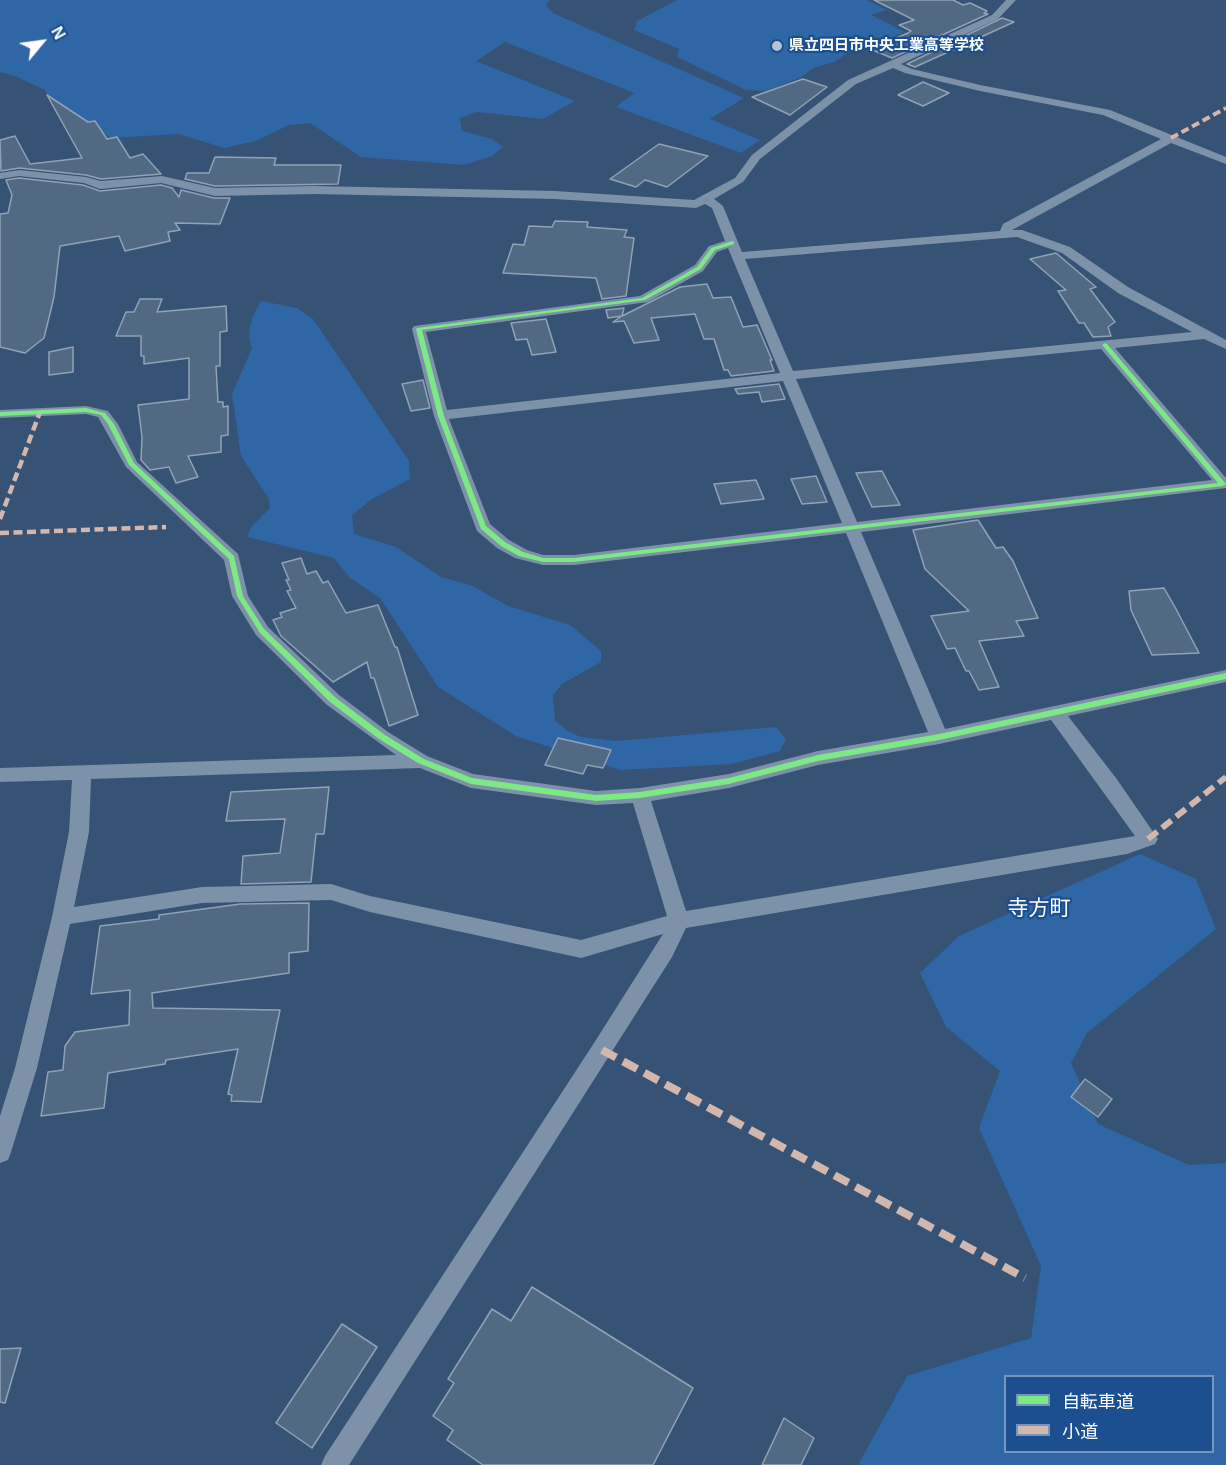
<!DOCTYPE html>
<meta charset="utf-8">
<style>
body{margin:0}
#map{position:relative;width:1226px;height:1465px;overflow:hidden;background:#365274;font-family:Arial,"Noto Sans JP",sans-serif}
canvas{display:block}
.legend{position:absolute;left:1004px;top:1375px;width:210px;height:78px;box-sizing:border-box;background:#1b4f8f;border:2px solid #7695bc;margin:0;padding:8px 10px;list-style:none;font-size:18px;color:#fff}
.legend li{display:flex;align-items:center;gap:12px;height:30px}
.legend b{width:30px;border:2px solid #7695bc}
.north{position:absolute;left:12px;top:12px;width:60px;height:60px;-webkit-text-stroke:4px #1b4f8f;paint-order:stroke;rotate:61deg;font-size:16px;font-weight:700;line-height:24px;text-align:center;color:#fff}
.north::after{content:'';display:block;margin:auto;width:21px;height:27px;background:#fff;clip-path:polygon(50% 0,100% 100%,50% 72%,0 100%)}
</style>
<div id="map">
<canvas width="1226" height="1465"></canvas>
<ul class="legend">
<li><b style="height:8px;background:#7ce984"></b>自転車道</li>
<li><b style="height:8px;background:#d1b7ad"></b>小道</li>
</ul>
<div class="north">N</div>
</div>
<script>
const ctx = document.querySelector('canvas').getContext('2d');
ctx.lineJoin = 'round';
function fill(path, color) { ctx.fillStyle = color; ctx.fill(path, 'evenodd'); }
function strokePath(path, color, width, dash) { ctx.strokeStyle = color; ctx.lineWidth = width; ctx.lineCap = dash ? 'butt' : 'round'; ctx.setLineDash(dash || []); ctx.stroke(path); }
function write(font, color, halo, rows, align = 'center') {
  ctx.font = font + ' Arial,"Noto Sans JP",sans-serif'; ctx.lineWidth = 4.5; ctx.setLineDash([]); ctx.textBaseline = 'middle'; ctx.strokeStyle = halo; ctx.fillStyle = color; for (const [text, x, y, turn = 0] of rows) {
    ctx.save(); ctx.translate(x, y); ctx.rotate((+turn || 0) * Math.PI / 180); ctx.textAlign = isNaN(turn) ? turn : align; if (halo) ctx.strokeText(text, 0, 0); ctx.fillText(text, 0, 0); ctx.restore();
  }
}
fill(new Path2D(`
 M0,0H550L546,5L553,13L744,98L710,119L760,140L741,153L616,107L634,93L505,42L476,61L575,101L543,119L477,112L460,118L462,131L492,139L503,147L492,156L464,165L361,157L310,123L289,125L256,141L224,148L179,134L111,138L82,119L56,113L45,90L15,76L0,72Z
 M677,0H867L887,10L871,15L905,32L848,53L834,62L813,68L802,77L766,91L746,90L677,57L679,49L634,30L637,21Z
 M261,301L297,308L313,319L409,461L410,479L372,499L352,515L354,534L396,547L441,577L473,586L508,606L570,625L601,651V662L562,684L553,695L555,720L566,730L581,737L616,741L776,727L786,739L780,751L732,764L620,770L516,736L438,687L381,599L349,577L334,558L247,537L251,527L270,508L269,499L241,456L232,394L252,348C245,331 253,315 261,301Z
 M1140,854L1196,879L1216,929L1087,1033L1071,1063L1098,1124L1189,1165L1226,1163V1465H858L907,1376L1031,1338L1041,1266L979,1128L1000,1071L946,1027L920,973L959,936ZM1006,1376H1212V1452H1006Z`), '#2f66a5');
const building = new Path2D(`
 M874,0H953L963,5L970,3L987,11L984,13L988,14L892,58L870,49L908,33L911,31L899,25L914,20Z
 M1002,18L1014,22L915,67L907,64Z
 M803,79L827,87L790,115L752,97Z
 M923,82L949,93L923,106L898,95Z
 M47,95L88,122L95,121L107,139L117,137L130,158L143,154L161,174L101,179L86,175L19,168L1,171L0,140L15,136L30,164L82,158Z
 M659,144L708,156L667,187L645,180L636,187L610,179Z
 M215,157L276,158L274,165H341L338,184L215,186L185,179L187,173H209Z
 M19,178L83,185L100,191L161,185L172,188L179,197L181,190L214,198H230L220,224L175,223L180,230L168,232L170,241L125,251L119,236L60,246L54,297L44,338L25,353L0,347V214L8,213L12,195L6,180Z
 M555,221L588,222L587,227L627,230L624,237L634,238L626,296L602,299L596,278L503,273L513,244L524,245L529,226L552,227Z
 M1056,253L1096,287L1090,289L1115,322L1108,327L1111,336L1093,337L1084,323H1079L1058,291L1066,290L1030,259Z
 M707,284L713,298L731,297L743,327L757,325L772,360H770L774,371L731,376L728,370H724L714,339H704L695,314L651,318L659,340L634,343L624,321L613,322L622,316L608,318L606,310L624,308L622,316L680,287Z
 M140,299H162L157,312L226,306L227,331L220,332V366H216L218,402H223V407L228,406V435L221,436V452L188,456L198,477L176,483L169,467L150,470L141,460L142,437L138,405L189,399V358L144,364V356H141V336H116L126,312H134Z
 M546,319L556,352L532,355L527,339L516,340L511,323Z
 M73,347V372L49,375V352Z
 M423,380L430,408L411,411L402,384Z
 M779,384L785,399L762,402L759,392L738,394L735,389Z
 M882,471L900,505L872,507L856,473Z
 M816,476L827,502L802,504L791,479Z
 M756,480L764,499L721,504L714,484Z
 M978,520L996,548L1003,547L1013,561L1038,618L1016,621L1024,636L979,641L999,687L979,690L969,671H966L955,648L947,649L931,616L969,611L925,569L913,530Z
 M301,558L307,574L316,571L323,583L328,581L346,613L378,605L395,647H397L418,715L389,726L374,678H371L367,662L333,682L281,636L273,620L282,617L280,613L296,608L287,591L291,590L286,580H289L282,563Z
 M1164,588L1176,609L1199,653L1152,655L1131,610L1129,591Z
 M558,738L611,750L603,768L587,765L583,774L545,765Z
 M329,787L324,834H316L311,882L241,884L243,856L280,853L285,819L226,821L231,792Z
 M309,903L308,951L289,953V973L152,993L153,1008L280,1010L261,1102L231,1101L232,1095L228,1094L238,1049L166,1060L165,1064L108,1073L104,1108L41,1116L48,1072L63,1070L65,1046L75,1032L129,1025L130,990L91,994L100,926L159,919V915L240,904Z
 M1085,1079L1112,1099L1098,1117L1071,1097Z
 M532,1287L693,1388L653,1465H483L447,1440L453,1430L433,1416L454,1383L448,1379L492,1309L511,1321Z
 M342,1324L377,1347L312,1448L276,1423Z
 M21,1348L5,1403L0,1402V1349Z
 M784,1418L814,1438L801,1465H762Z`);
fill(building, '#526984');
strokePath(building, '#92a2b6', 1.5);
fill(new Path2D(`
 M1006,0H1016L998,19L901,64L912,69L980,85L1110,110L1226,157V164L1171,143L1012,230H1022L1070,247L1128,287L1226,340V349L1204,339L1115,348L1226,478V488L861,532L945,729L1226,670V682L1068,716L1116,778L1158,839L1155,844L1127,854L686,928L672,957L349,1465H321L325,1456L594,1043L663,934L581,958L370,912L331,900L202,903L70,924L37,1068L11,1152L8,1160L0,1163V1116L15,1068L52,917L69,832L72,780L0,782V768L396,755L327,705L256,635L232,596L224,560L126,467L98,417L86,414L0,418V410L86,406L108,411L118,424L137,462L238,554L248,596L268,627L339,695L388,732L427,756L473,774L596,791L640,788L729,774L818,751L928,732L846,533L574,565H543L515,558L497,548L477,531L434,416L412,329L414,326L640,296L695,265L709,246L725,241L712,208L705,204L696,208L555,199L314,194L215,196L161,183L100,189L84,183L19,176L0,179V173L19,170L86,177L101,181L162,176L215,188L314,186L555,191L694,200L735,178L752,155L848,80L992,15ZM893,68L905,73L980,91L1103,115L1161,139L1003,224L1000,231L742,252L723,206L714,199L743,182L760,159L856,84ZM1017,237L1062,253L1118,293L1192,332L793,371L745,259ZM728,248L780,373L447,410L426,332L648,302L703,271L717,252ZM1101,349L1212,480L857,522L796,379ZM783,381L842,523L574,555H543L527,550L509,540L490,524L449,419ZM1051,720L1135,836L686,911L651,801L729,788L818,765L939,744ZM420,768L471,788L596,805L633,803L667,916L581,940L370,896L331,884L202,887L74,907L89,832L91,779Z`), '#7d92a8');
strokePath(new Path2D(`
 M1171,138L1226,108`), '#d1b7ad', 4, [8, 4]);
strokePath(new Path2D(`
 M0,519L40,412
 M0,533L166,527`), '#d1b7ad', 4.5, [9, 4.5]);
strokePath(new Path2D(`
 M1148,839L1226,777`), '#d1b7ad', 6, [12, 6]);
strokePath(new Path2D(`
 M602,1050L1025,1278`), '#d1b7ad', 8, [16, 8]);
fill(new Path2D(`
 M732,241L734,242V244L715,250L701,269L645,300L422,330L444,416L486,526L505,542L523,552L543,558H574L1218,483L1103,346L1102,345L1105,343L1107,344L1226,484L1223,486L574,562H543L519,556L501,546L481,529L438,416L416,329L417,328L642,298L697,267L711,248Z
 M86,408L105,413L114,424L134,463L234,556L243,596L264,629L336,698L385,735L424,759L472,778L596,795L640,792L729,778L818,755L939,734L1226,673V679L939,740L818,761L729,784L640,798L596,801L471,784L418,763L379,739L330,702L260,633L237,596L229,559L129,465L108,424L101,415L86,412L0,416V412Z`), '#7ce984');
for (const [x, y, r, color] of [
 [777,46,6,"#b9c2ce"]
]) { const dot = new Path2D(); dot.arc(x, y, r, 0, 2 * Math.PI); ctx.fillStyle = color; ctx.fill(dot); strokePath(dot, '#1b4f8f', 2); }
write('bold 15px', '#fff', '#1b4f8f', [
 ["県立四日市中央工業高等学校",789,46]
], 'left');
write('21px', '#fff', '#1b4f8f', [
 ["寺方町",1039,909]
]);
</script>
